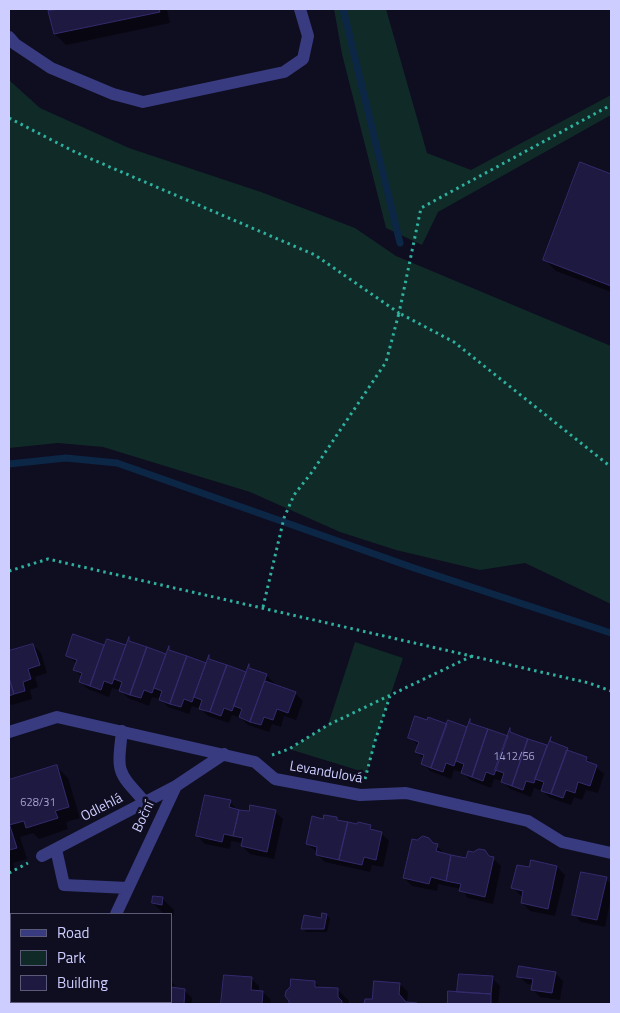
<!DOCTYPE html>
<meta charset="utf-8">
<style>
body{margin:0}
#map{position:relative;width:620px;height:1013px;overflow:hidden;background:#0f0d20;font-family:"Titillium Web",sans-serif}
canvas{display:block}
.frame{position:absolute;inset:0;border:10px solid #cecdff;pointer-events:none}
.legend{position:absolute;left:10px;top:913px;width:162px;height:90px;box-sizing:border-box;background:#0f0d20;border:1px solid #5b5a79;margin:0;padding:6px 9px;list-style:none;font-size:15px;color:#cecdff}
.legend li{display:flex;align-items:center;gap:10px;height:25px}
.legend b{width:25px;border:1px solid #5b5a79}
</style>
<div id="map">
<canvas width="620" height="1013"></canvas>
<div class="frame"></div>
<ul class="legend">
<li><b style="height:6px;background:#383b7f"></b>Road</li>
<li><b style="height:14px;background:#102a27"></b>Park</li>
<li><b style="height:14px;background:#1e1941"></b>Building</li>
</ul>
</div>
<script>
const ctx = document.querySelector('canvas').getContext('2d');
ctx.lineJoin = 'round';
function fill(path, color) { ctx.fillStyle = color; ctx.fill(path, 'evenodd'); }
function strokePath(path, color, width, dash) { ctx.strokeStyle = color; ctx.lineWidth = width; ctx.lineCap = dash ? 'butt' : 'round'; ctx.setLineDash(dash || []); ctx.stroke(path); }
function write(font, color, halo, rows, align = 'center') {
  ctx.font = font + ' "Titillium Web",sans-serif'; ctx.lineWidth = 5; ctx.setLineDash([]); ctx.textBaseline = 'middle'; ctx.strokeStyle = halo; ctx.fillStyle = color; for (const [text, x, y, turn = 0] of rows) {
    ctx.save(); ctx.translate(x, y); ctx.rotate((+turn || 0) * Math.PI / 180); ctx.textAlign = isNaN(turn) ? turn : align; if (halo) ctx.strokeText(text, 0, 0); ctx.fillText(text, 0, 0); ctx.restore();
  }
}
fill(new Path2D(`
 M334,9H386L427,153L471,170L611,95V115L438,212L422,245L386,228L342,54Z
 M9,80L40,108L129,148L261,192L355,228L396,256L611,346V604L525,563L480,570L396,550L340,532L250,492L103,447L58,443L9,448Z
 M355,642L403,658L375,741L367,773L289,749L328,725Z`), '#102a27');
fill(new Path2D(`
 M67,9H167L170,23L66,45L55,34L50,12Z
 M581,164L611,175V292L556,271L545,260Z
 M74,636L105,647L108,640L127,647L128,642L167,656L168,651L207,665L208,660L247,674L266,675L274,683V686L295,693L303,701L296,720L284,716L281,727L272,724L269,732L248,725L241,718L232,715L229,723L208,716L201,709L192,706L189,714L168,707L160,699L152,697L149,706L128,698L120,690L112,688L109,697L88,689L80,682L82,677L75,670L77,664L67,655Z
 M33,645L41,653L47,673L35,677L38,687L30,690L32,699L12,705L9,702V652Z
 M449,722L468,729L508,738L510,733L548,747L568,749L572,753L587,759L604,774L598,793L586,790L582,800L574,797L571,805L550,798L543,791L534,788L531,797L510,789L502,781L494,779L491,788L470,780L462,772L454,770L451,779L430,771L422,763L424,759L417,752L419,746L409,737L448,725Z
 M56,766L68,778L80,818L66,822L68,829L39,839L33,833L20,837L27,859L13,863L15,871L9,873V781Z
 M230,802L238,811L250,813L275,812L283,819L274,859L250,854L242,846L243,843L231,841L230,849L205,844L197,836Z
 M325,816L337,819L340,822L370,826L376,832L381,833L389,841L383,867L372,865L370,872L325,862L317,854V852L307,844L324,820Z
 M435,845L437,846L445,854L467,859L485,851L501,866L493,904L468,898L461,889L438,884L437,891L412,886L404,878Z
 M557,867L565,875L555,916L530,911L522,903L524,896H521L513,888L530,869Z
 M606,879L611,884V897L605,927L581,922L573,914Z
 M162,898L174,910L173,916L164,914L153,903Z
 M327,915L330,919L327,932H306L303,928L322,920Z
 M555,973L563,981L560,1000L540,997L532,989L533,985L527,984L519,976Z
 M226,976L251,978L259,986V992H263L271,1000L270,1004H223Z
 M492,978L500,986L498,1004H448L449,993H459Z
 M171,982L175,985L174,989L184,990L192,998V1004H134V1002H171Z
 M314,982L321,988L338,990L349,1001V1004H290L291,1000Z
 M400,984L408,992L407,1003L417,1004H365L366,1000H373Z`), '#0007');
strokePath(new Path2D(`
 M343,9L400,243
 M9,464L66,458L117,463L414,568L611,633`), '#0c2645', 7);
const building = new Path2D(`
 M61,9H159L160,12L54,34L48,11Z
 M580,162L611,174V286L543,260Z
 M73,634L104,645L90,686L79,682L82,673L73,670L77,660L66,656Z
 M129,637V641L147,647L130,695L119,691L122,682L114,679Z
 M107,639L126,645L112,684L104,681L101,690L90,686Z
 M33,644L40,665L28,669L31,679L23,682L25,691L14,694L9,678V651Z
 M169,646V650L187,656L170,704L159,700L162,691L154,688Z
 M147,647L166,654L152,693L144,690L141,698L130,695Z
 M209,655V659L227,665L210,712L199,709L202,700L194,697Z
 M187,656L206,663L192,702L184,699L181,707L170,704Z
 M249,664V668L267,674L250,722L239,717L242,709L234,706Z
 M227,665L246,672L232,711L224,708L221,716L210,712Z
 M9,678L14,694L9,696Z
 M265,681L296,692L288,713L277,709L273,720L264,717L261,725L250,722Z
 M415,716L427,720L428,717L447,724L431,768L421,764L424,755L415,752L419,742L408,738Z
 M470,719V723L488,729L472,777L461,773L464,764L456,761Z
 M448,720L467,727L454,766L446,763L443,772L431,768Z
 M510,728V732L528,739L512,786L501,782L504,773L495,770Z
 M488,729L508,736L494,775L486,772L483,781L472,777Z
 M551,737L550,741L568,748L551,794L541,791L544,782L535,779Z
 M528,739L547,745L534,783L526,781L523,790L512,786Z
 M567,750L587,757L586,761L597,765L590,786L578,782L575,793L566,790L563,798L551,794Z
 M57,765L69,807L55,811L58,818L26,828L24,821L9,825V780Z
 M205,795L231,800L229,807L239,810L233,836L224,834L222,842L196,836Z
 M250,805L276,810L267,852L241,846L243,838L233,836L239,810L249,811Z
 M324,815L337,817V820L348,822L339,860L316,855L317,847L306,844L312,816L323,819Z
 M348,822L357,824L358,822L371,825L370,829L382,832L376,860L364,857L362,865L339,860Z
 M9,823L17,848L9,850Z
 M423,836L429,838L433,843L438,844L436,851L451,855L446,881L431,877L429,884L403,878L412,839L417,840Z
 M479,849L485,850L489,856L494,857L485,897L459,891L461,884L446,881L451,855L466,858L468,851L473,852Z
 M531,860L557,866L548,909L521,903L523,891L511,888L517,865L529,867Z
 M581,872L607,877L597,920L572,915Z
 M153,896L163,897L162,905L152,903Z
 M322,913L327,914L324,929H301L304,915L321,918Z
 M519,966L556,972L552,993L531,990L533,979L517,977Z
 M459,974L493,976L491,994L457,992Z
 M224,975L252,977L251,990L263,991L262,1004H221Z
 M291,979L315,981V987L338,988V997L342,1001V1004H289V1001L285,996L286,991L290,987Z
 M374,981L400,983L399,994L406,1002L417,1003V1004H364L365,999H372Z
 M171,987L185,989L184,1004H132L133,1002H171Z
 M448,991L491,994V1004H444H447Z`);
fill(building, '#1e1941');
strokePath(building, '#332b6d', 1);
strokePath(new Path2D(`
 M9,118L75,152L315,255L399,313L421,208L611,105
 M9,571L48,559L589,683L611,691
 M263,607L284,518L294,495L312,472L386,362L399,313L454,342L611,467
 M272,755L289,749L328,725L472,656
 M365,779L375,741L390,696
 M9,873L28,863`), '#2eb19f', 3, [2.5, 4]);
strokePath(new Path2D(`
 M9,37L15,44L51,68L113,94L143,102L284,72L303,59L308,36L300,9
 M122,731C117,774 117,771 145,802
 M9,732L57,717L255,762L275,779L360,795L406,793L528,821L562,842L611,853
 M56,849L64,885L128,888
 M42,856L176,786
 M116,914L176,786L224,754
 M99,1004L100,1002`), '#383b7f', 12);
write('11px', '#a2a0d0', null, [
 ["1412/56",514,757],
 ["628/31",38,803]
]);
write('14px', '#cecdff', '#0f0d20', [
 ["Levandulová",326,773,10],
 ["Odlehlá",102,808,-27],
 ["Boční",144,817,-65]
]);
</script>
